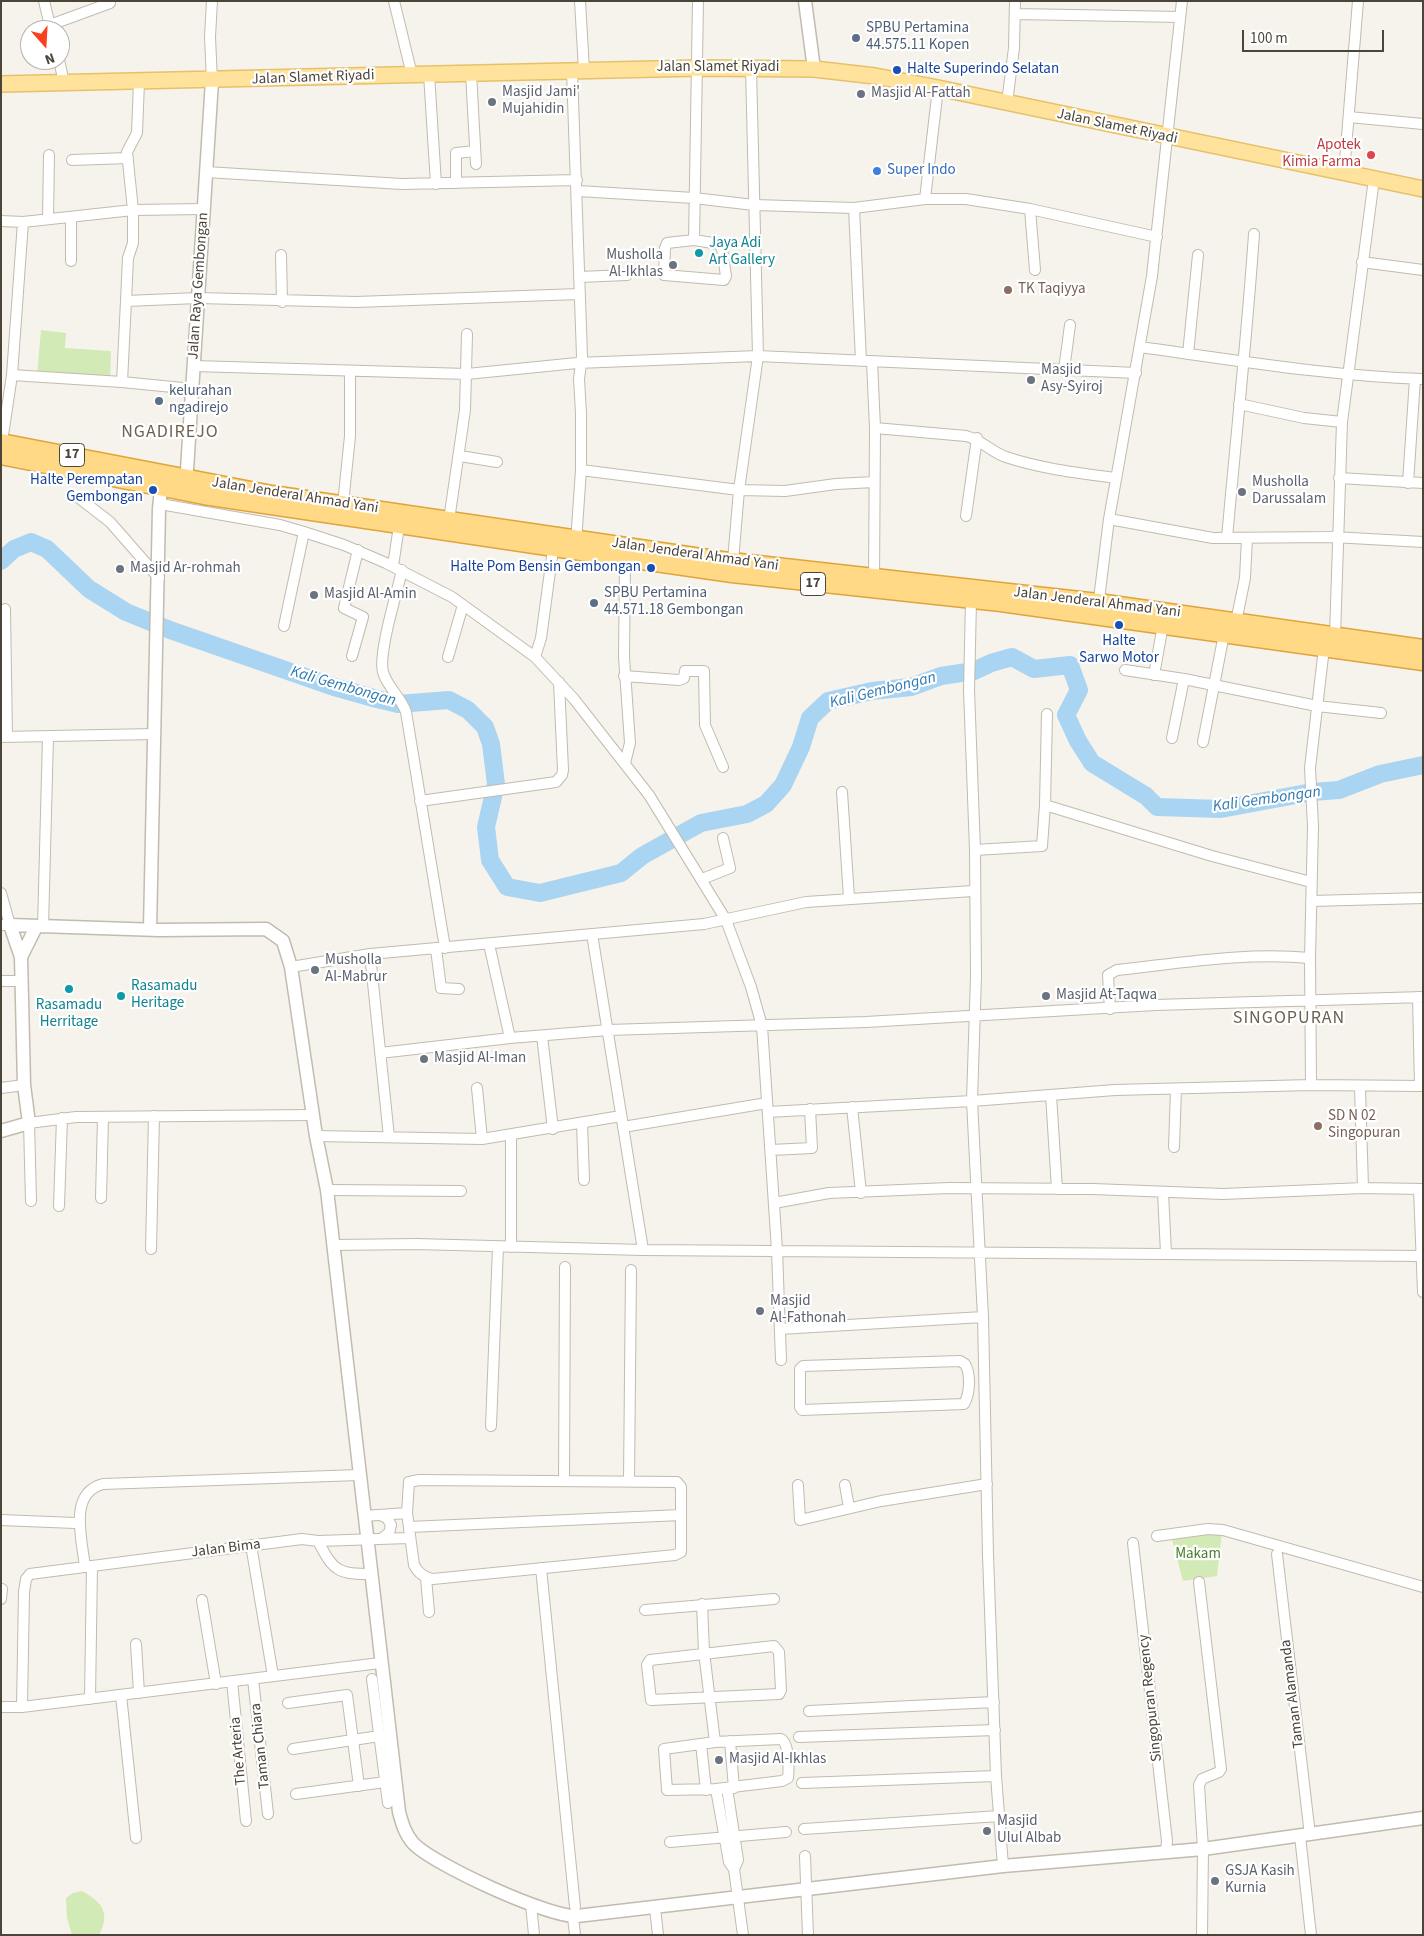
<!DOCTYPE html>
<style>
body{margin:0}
#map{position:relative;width:1424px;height:1936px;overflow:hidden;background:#f6f3ec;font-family:"Source Sans 3",sans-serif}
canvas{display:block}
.frame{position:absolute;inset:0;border:2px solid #4b4439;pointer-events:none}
.north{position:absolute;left:20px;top:20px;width:50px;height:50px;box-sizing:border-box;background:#fff;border:1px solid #b7b4b0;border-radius:50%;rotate:161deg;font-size:14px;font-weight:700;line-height:20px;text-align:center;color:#4b4439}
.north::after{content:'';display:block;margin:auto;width:18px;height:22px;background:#fc3f1d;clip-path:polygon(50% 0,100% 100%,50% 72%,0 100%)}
.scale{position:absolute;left:1242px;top:30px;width:142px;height:22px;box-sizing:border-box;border:2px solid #4b4439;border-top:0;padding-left:6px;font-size:15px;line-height:18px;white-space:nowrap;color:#4b4439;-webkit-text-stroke:4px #fff;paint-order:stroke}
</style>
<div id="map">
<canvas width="1424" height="1936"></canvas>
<div class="frame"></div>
<div class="north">N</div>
<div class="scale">100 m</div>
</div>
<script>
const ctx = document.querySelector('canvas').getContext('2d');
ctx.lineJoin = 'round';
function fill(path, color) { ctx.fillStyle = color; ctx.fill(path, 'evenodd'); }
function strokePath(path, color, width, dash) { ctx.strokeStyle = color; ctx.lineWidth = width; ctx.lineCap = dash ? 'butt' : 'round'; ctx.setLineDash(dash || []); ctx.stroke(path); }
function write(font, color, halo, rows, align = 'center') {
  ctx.font = font + ' "Source Sans 3",sans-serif'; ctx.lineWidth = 4.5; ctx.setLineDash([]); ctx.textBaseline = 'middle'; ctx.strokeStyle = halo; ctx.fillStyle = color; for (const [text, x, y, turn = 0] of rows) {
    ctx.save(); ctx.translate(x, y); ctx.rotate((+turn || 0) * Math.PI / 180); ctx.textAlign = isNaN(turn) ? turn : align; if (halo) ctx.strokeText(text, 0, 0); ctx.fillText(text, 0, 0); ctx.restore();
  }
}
fill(new Path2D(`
 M41,330L66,333L65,348L111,351L110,381L37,375Z
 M1222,1533L1217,1576L1183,1581L1172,1539Z
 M82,1891C102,1902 111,1913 99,1935H72L67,1918L66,1898L73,1893Z`), '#d2eab5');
strokePath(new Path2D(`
 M1,561L14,549L31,542L47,549L89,589L126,612L170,630L334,687L377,699L398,704L449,700L468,710L485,727L491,744L496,784L486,827L490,860L507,887L540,893L621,873L642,856L701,823L747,814L766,804L783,785L801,747L810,718L828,701L872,691L911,687L941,676L974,671L991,663L1012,657L1034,669L1070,665L1079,690L1066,715L1078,741L1092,763L1146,796L1157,807L1221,809L1312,792L1339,790L1380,774L1423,765`), '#a9d4f2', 18);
const minor = new Path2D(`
 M44,1L51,30
 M394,1L412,75
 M580,1L584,70
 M1016,14L1180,17
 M50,25L110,3
 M59,60L64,83
 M572,71L582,356L579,379L581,413V470L576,542
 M471,73L476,164
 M429,74L436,184
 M212,81L210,37L212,1
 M139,82L137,133L127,152L133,210V243L128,258L126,301L198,298L356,302L579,294
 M1007,103L1014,48L1015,1
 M1349,117L1423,124
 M72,160L128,158
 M206,172L402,184L577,180
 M1344,173L1358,1
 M456,183V153L475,151
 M578,191L694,198L754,205L854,208L925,199H966L1030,209L1157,237
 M925,199L938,88
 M854,208L861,361
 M1030,209L1035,270
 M71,217V261
 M48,219L49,155
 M1,221L23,222L133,210L204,209
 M694,240L667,243L665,248L664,275L724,280L726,276L722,249L719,244L694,240L698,1
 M281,255L282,302
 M1362,262L1423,270
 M579,277L627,275
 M1140,347C1235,360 1328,376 1423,379
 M1188,354L1198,255
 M872,361L875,428L874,582
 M194,366L467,374L577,363L758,356L1136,373
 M1064,370L1070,325
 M12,375L23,222
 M122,382L193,389
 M1239,404L1304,418L1342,422
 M875,428L966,436C982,440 991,452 1006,457C1042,469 1079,473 1116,478
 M2,442L12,375L122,382L126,301
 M460,456L497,462
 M581,470L739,490L785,491L836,484L874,482
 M1339,478L1423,483
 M1408,483L1415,379
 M79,498L110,522L159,578
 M160,504L280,525L304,532L344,545L386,563L452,597L535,657L574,699L649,795L726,920L751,987L762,1026L777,1250L781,1360
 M343,504L350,436V372
 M966,516L977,438
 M1109,519L1213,538L1333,537L1423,542
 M449,520L465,410L467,334
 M1227,538C1236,437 1247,336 1254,234
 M733,561L739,490L758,356L751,68
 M393,566L399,526
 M402,570C397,593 378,653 383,672C387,687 401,697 406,712L445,948
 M971,601L969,690L975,850L976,976L972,1101L983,1317L988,1555L996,1776L1003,1866
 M1098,607L1109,519L1152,276L1182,1
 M5,609L7,737
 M1236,622L1245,578L1247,538
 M284,626L304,532
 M1335,636L1342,422L1374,179
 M352,656L363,617L344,608L358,550
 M448,657L463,605
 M535,657L541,638L554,542
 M1125,670L1184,679
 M1154,675L1163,625
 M624,676L679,680L684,678L685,671H704L705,725L723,767
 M1,737L154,734
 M1172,738L1184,679L1317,706L1381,713
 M1203,742L1224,634
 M625,763L630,743L624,657L625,559
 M842,792L849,898
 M420,801L556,782L562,775L563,770L559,682
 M1045,805L1047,714
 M975,850L1042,846L1045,805L1212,856L1311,882
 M702,879L730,868L723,838
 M1,893L10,925H1
 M1311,901L1423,898
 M43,927L48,737
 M592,934L643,1250
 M489,944L510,1038
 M436,949L441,988L459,989
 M370,954L389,1137
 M291,967L370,954L704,924L806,902L973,891
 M1,981H20
 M1418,997L1420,1086
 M1110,1009L1108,975L1117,970C1182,963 1245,952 1310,958
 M542,1036L553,1129
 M380,1053L510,1038L608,1030L866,1022L1155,1005L1423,997
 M1311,1085L1310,958L1313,826L1310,768L1324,648
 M1360,1087L1363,1188L1423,1189
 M1,1088L24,1085
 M477,1088L482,1139
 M1051,1095L1057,1189
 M852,1107L861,1193
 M768,1112L972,1101L1115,1090L1311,1085L1423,1086
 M582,1123L584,1180
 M623,1127L767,1103
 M316,1136L482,1139L621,1116
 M1174,1147L1176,1089
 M771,1150L812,1148L810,1109
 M1419,1189L1423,1292
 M327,1190L461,1191
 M1163,1193L1166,1253
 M101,1198L103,1117
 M31,1201L29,1123L76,1117L313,1115
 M774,1203L829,1193L949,1188L1093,1189L1223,1194L1363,1188
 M59,1206L62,1118
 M333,1245L416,1244L643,1250L1423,1256
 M511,1247V1136
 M151,1249L154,1116
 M780,1329L983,1317
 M960,1361L965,1364C971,1374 970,1394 964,1404L802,1410L800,1407V1369L803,1366Z
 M491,1426L498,1247
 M419,1480L677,1482L681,1487V1552L675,1555L433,1579C424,1577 419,1574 414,1565L407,1513L409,1482Z
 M564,1481L565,1267
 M629,1481L631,1270
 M798,1485L800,1520L881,1501L987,1484
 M845,1485L849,1508
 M380,1515L387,1518L391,1525L389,1533L381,1539
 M364,1516L407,1513
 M1,1520L75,1523
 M409,1527L681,1515
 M1157,1536L1208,1529L1223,1530L1423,1587
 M318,1541C334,1572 338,1574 372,1574
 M1133,1543L1167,1841L1166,1852
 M251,1545L273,1676
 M1277,1554L1310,1835
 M85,1567C82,1539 68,1493 103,1484L359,1475
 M541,1568L575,1907
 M426,1578L429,1612
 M1199,1582L1221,1769L1219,1772L1202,1779L1199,1785L1203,1849L1202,1935
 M1,1599L2,1589
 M202,1600L216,1684
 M702,1604L704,1652L715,1742
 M645,1610L774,1599
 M136,1644L139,1693
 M774,1646L779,1652L781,1690L779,1694L651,1700L647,1665L650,1660Z
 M253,1679L268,1814
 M372,1679L388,1803
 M232,1681L246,1821
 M121,1695L136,1838
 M90,1699L92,1566
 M288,1703L347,1695L359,1786
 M1,1707H22L380,1663
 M22,1707L24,1592L26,1579L30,1574L302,1539L318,1541L409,1538
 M809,1711L994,1702
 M799,1737L995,1730
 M781,1739C789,1743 789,1768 788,1778L782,1781L716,1789L667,1790L664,1749L715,1742Z
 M730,1741L734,1788
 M701,1744L706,1790
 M293,1749L386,1735
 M802,1783L996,1776
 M727,1788L738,1860L734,1869L743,1935
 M716,1789L729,1862L734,1869
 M296,1794L385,1782
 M804,1829L999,1816
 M1300,1836L1311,1935
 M670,1842L786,1832
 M805,1856L808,1935
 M531,1904L534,1935
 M655,1908L658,1935
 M573,1917L575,1935`);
const tertiary = new Path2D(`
 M805,1L814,69
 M186,485L212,81
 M150,929L159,509L162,479
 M21,957L36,927
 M1,1131L29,1123L24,1085L21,957L10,925L159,930L266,929L283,941L291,967L316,1136L327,1190L399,1812C402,1823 405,1834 413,1843C432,1864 550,1918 577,1916L1003,1866L1203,1849L1423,1818`);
const primary = new Path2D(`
 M1,84L699,68L814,69L875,76L938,88L1423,189`);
const trunk = new Path2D(`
 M1,442L272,494L449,520L722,560L1098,602L1423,648
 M1,456L204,496L635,560L732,574L1001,603L1423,662`);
strokePath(minor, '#c2bbae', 12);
strokePath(tertiary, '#c2bbae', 15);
strokePath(primary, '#e6c16a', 18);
strokePath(trunk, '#e0a43c', 19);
strokePath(minor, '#fff', 10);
strokePath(tertiary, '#fff', 12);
strokePath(primary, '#ffe39c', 15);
strokePath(trunk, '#ffd985', 16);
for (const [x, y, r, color] of [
 [856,38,5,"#5c6f8a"],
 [897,70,5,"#1a4fb4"],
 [861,94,5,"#6b7280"],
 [492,102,5,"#6b7280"],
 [1371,155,5,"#e0444e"],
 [877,171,5,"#3f7fe0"],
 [699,253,5,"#0f9aa8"],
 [673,265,5,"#6b7280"],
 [1008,290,5,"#8d6e63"],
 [1031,380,5,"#6b7280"],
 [159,401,5,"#5c6f8a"],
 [153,490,5,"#1a4fb4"],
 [1242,492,5,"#6b7280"],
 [651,568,5,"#1a4fb4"],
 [120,569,5,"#6b7280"],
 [314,595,5,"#6b7280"],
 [594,603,5,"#5c6f8a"],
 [1119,625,5,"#1a4fb4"],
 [315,970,5,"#6b7280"],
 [69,989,5,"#0f9aa8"],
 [121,996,5,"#0f9aa8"],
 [1046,996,5,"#6b7280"],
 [424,1059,5,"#6b7280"],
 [1318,1126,5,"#8d6e63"],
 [760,1311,5,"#6b7280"],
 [719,1760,5,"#6b7280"],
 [987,1831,5,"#6b7280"],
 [1215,1881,5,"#6b7280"]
]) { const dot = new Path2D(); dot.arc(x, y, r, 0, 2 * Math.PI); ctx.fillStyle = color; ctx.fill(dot); strokePath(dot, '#fff', 2); }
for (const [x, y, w] of [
 [72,455,25],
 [813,584,25]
]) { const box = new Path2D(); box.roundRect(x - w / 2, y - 11.5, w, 23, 4); ctx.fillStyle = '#fff'; ctx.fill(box); strokePath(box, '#4b4439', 1); }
write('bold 14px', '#4b4439', null, [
 ["17",72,455],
 ["17",813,584]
]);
write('15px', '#4e5e75', '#fff', [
 ["SPBU Pertamina",866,29],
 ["44.575.11 Kopen",866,46],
 ["kelurahan",169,392],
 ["ngadirejo",169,409],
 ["SPBU Pertamina",604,594],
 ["44.571.18 Gembongan",604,611]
], 'left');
write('15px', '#4b4439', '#fff', [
 ["Jalan Slamet Riyadi",718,68],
 ["Jalan Slamet Riyadi",313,78,-2],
 ["Jalan Slamet Riyadi",1117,127,12],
 ["Jalan Raya Gembongan",199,286,-86],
 ["Jalan Jenderal Ahmad Yani",295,496,9],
 ["Jalan Jenderal Ahmad Yani",695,555,8],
 ["Jalan Jenderal Ahmad Yani",1097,603,7],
 ["Jalan Bima",226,1549,-7],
 ["Taman Alamanda",1293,1694,-97],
 ["Singopuran Regency",1151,1698,-96],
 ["Taman Chiara",261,1746,-96],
 ["The Arteria",239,1751,-95]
]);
write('15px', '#164399', '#fff', [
 ["Halte Superindo Selatan",907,70,"left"],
 ["Halte Perempatan",143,481],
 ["Gembongan",143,498],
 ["Halte Pom Bensin Gembongan",641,568],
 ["Halte",1119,642,"center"],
 ["Sarwo Motor",1119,659,"center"]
], 'right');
write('15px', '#5b616d', '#fff', [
 ["Masjid Jami'",502,93],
 ["Mujahidin",502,110],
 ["Masjid Al-Fattah",871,94],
 ["Musholla",663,256,"right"],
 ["Al-Ikhlas",663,273,"right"],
 ["Masjid",1041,371],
 ["Asy-Syiroj",1041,388],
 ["Musholla",1252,483],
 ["Darussalam",1252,500],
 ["Masjid Ar-rohmah",130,569],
 ["Masjid Al-Amin",324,595],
 ["Musholla",325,961],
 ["Al-Mabrur",325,978],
 ["Masjid At-Taqwa",1056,996],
 ["Masjid Al-Iman",434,1059],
 ["Masjid",770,1302],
 ["Al-Fathonah",770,1319],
 ["Masjid Al-Ikhlas",729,1760],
 ["Masjid",997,1822],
 ["Ulul Albab",997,1839],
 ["GSJA Kasih",1225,1872],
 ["Kurnia",1225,1889]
], 'left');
write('15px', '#be3a42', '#fff', [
 ["Apotek",1361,146],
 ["Kimia Farma",1361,163]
], 'right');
write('15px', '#366cbe', '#fff', [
 ["Super Indo",887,171]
], 'left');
write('15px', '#0d838f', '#fff', [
 ["Jaya Adi",709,244],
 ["Art Gallery",709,261],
 ["Rasamadu",131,987],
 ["Heritage",131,1004],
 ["Rasamadu",69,1006,"center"],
 ["Herritage",69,1023,"center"]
], 'left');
write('15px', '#785e54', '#fff', [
 ["TK Taqiyya",1018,290],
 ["SD N 02",1328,1117],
 ["Singopuran",1328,1134]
], 'left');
write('15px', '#4a7f2a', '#fff', [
 ["Makam",1198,1555]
]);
write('italic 16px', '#2e7ab2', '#fff', [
 ["Kali Gembongan",343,687,16],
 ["Kali Gembongan",883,691,-14],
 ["Kali Gembongan",1267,800,-8]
]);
ctx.letterSpacing = '1px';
write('18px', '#6e6250', '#fff', [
 ["NGADIREJO",170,433],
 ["SINGOPURAN",1289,1019]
]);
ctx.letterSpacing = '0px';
</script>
